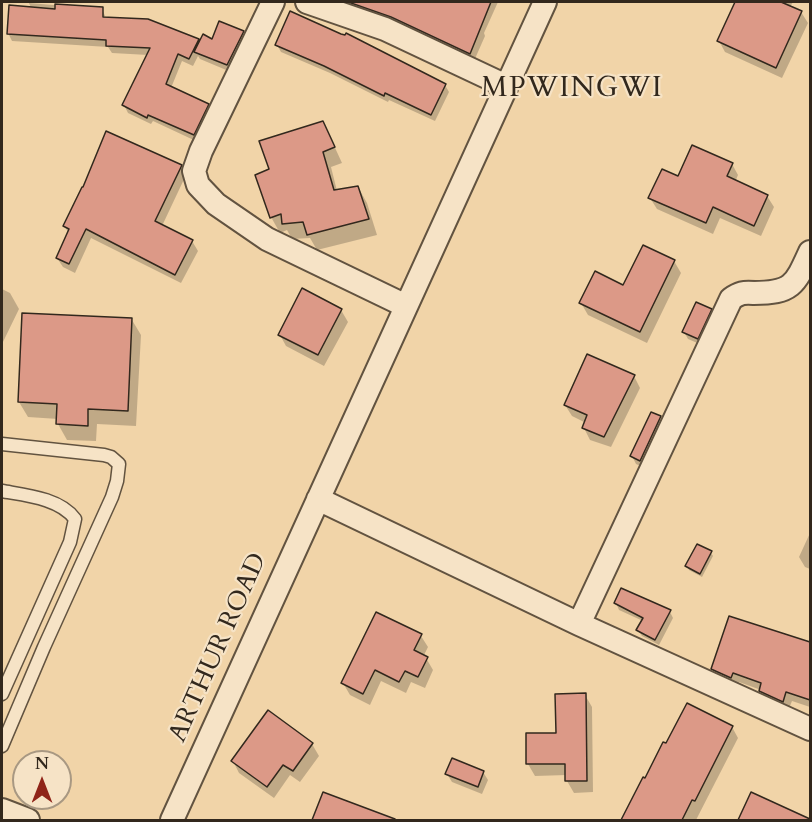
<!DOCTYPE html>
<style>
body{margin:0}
#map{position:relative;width:812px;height:822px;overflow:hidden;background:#f1d4a8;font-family:Cardo,serif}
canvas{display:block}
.frame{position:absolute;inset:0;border:3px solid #32281d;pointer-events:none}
.north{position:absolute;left:12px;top:750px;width:60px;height:60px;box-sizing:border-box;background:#f6e3c6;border:2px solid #a89882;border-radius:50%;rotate:0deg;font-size:16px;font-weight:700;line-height:24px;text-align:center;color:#32281d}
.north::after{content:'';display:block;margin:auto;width:21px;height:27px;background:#8f2418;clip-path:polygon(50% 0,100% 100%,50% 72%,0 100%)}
</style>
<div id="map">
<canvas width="812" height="822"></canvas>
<div class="frame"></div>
<div class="north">N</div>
</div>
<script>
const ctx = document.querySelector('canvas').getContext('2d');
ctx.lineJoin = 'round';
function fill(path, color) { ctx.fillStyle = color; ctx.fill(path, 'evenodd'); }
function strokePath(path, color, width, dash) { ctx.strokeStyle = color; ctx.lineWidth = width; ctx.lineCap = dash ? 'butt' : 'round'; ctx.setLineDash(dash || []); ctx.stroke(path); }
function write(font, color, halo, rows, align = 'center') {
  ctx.font = font + ' Cardo,serif'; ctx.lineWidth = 4.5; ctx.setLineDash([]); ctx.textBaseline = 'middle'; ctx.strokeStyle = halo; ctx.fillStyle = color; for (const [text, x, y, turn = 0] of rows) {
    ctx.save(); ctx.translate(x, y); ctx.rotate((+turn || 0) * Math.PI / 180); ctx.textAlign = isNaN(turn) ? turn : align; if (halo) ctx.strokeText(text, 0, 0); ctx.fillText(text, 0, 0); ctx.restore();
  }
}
fill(new Path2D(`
 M362,2H498L484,33L485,36L474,61L365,13L360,6Z
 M737,2H793L790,7L801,12L808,23L782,78L725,52L719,41Z
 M29,3L102,9L106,18L197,41L200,45L243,32L247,39L231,72L200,59L198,56L193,66L182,61L171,88L208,105L212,112L198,142L153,121L151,124L128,113L124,105L148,55L112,53L108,47L12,41L8,33L31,8Z
 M277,45L445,85L449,92L435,121L389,100L388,102L330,73L281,52Z
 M331,139L342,163L331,167L337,191L358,187L367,203L377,235L317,250L310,238L292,239L287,230L280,233L271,217Z
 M732,164L738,175L735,182L767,196L774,207L761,236L720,218L713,234L657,209L650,198L679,178Z
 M181,166L186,175L162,226L192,241L198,251L181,283L91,238L75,273L63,267L57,258L69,233L64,226Z
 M643,247L674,261L681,273L647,343L588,315L581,303L624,287Z
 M2,289L10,293L19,309L2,344Z
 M341,310L348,322L324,366L286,346L280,335Z
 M711,310L715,317L702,345L688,339L684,332Z
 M132,320L141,335L136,426L97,424L96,441L67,440L58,424V419L28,417L19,402Z
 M634,376L640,388L611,447L590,440L584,428L586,423L572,416L565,405Z
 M660,418L665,425L645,468L636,464L632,456Z
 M810,533V569L805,567L799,557Z
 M711,553L713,556L702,577L689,570L687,566Z
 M616,603L670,612L673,618L659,645L642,636L638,630L643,621L619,610Z
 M730,618L810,644V707L792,701L788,711L766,701L761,690L739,682L737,687L718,679L712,669Z
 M421,636L428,647L423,657L426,658L433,670L425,688L411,682L406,693L381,681L370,705L350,695L343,683Z
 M585,695L592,707L593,792L574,793L567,781V775L535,776L528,764L557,735Z
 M732,727L738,738L696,820H623L643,779Z
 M312,744L319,756L300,782L290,775L274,798L239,773L233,761Z
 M483,772L488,780L482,794L452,782L447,774Z
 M324,794L382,816L385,820H314Z
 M752,794L805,819L806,820H740Z`), '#0003');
const building = new Path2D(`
 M348,2H491L470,54L391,17Z
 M735,2H781L802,11L776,68L717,41Z
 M55,4L103,7V17L148,19L199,39L189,59L178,54L166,84L209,104L194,135L148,115L147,118L122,105L150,48L106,46V40L7,34L9,5L55,9Z
 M290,11L341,34L345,35L346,33L446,84L431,115L385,93L384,96L324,66L275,45Z
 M219,21L244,31L227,65L194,52L203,34L212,39Z
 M323,121L335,147L323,152L334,190L358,186L369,219L307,235L303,222L282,224L281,214L270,218L255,175L269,169L259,141Z
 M106,131L182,165L155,221L193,240L175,275L86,229L69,264L56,258L69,229L63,226L82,187H83Z
 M692,145L733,163L727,176L768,195L754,226L713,207L706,223L648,198L662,169L678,176Z
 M643,245L675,260L640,332L579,303L595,271L623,285Z
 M302,288L342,309L318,355L278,335Z
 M696,302L712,309L698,339L682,332Z
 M22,313L132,318L128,411L88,409V426L56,424L57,404L18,402Z
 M587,354L635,375L604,437L582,428L587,415L564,405Z
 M651,412L661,416L640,461L630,456Z
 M697,544L712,551L700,574L685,566Z
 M621,588L671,610L655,640L636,630L643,618L614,603Z
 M376,612L422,634L414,650L428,657L418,677L405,671L399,682L375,670L363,694L341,683Z
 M729,616L810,642V700L786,692L783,702L759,691L761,683L733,673L731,678L711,669Z
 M586,693L587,781H565V764H526V733H556L555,694Z
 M687,703L733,726L695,801L692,800L682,820H621L643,777L645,778L663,742L666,743Z
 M268,710L313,743L293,771L283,765L267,787L231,761Z
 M452,758L484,771L478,787L445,774Z
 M323,792L395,819L394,820H312Z
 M751,792L810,819V820H738Z`);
fill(building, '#dc9987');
strokePath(building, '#32281d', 1.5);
const service = new Path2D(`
 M2,444L104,455L111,457L119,464L117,481L112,497L44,647L2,746
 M2,491C24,495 60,498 75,519L70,542L2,694`);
const minor = new Path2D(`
 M273,2L201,151L194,171L198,185L216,204L267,239L406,306
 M307,2L385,29L506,86
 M318,499L579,624L810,729
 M579,624L731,299C739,293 744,292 754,293C792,293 795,285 810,252
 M2,810L28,820
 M172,820L545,2`);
strokePath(service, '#625340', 15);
strokePath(minor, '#625340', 26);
strokePath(service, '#f6e3c6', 12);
strokePath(minor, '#f6e3c6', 22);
write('26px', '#32281d', '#f6e3c6', [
 ["ARTHUR ROAD",219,648,-66]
]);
ctx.letterSpacing = '1.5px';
write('28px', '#32281d', '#f6e3c6', [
 ["MPWINGWI",572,90]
]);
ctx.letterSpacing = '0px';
</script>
